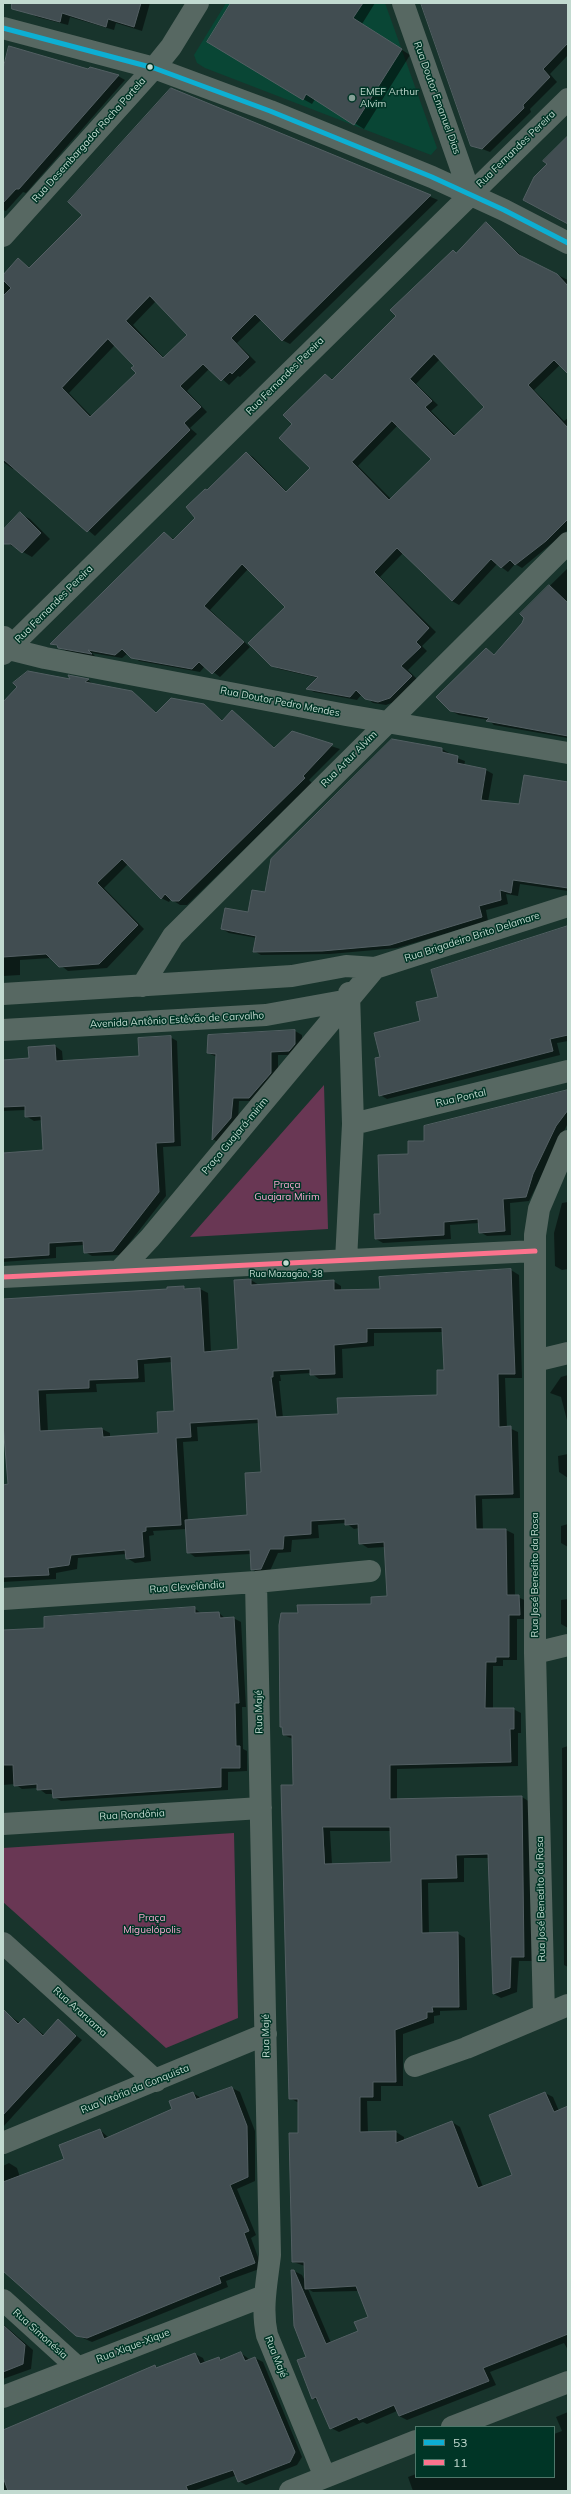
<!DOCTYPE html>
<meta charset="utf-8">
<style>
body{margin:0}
#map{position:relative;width:571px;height:2494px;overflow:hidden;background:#18342c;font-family:Mulish,sans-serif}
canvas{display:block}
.frame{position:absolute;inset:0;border:4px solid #c2dad0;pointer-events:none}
.legend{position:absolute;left:415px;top:2426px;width:140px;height:52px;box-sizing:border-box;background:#003526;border:1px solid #4e776a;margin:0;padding:5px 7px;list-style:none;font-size:12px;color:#c2dad0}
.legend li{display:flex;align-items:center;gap:8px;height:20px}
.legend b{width:20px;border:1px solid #4e776a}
</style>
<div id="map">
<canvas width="571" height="2494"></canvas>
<div class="frame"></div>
<ul class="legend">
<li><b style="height:5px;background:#0dafd3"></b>53</li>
<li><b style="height:5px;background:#fc738d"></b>11</li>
</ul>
</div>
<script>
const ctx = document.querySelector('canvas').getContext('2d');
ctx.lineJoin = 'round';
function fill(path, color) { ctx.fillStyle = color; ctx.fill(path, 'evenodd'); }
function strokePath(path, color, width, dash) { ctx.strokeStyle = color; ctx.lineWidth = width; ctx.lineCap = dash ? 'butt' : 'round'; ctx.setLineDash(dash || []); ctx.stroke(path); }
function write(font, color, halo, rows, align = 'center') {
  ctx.font = font + ' Mulish,sans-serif'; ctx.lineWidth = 3; ctx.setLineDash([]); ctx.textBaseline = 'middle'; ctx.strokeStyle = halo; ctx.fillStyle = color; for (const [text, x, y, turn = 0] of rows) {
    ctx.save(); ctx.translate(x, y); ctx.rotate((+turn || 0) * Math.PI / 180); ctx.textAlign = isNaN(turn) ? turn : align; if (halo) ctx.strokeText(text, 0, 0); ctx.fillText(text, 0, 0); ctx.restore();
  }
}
fill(new Path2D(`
 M226,3H385L437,148L431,155L205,68L197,63L194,55Z`), '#094635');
fill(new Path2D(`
 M324,1085L328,1229L190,1237Z
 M234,1833L238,2018L166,2048L3,1902V1848Z`), '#693754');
fill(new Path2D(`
 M31,3H150L142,31L116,23L114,30L70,17L68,25L37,17L29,13Z
 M232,3H375L362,24L410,55L364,129L315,99L312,104L303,99Z
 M430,3H568V55L550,74L557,82L530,109L531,112L490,152L472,145Z
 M3,61L89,70L118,76L125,80L26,193L23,192L6,211L3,210Z
 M171,89L438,200L290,344L282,340L262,319L237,343L256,362L240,377L238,376L229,385L210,368L187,391L207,412L190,428L197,434L95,536L14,468L13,469L3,462V276L18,259L30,268L83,215ZM156,301L189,335L164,358L133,325ZM115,345L135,366L137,373L92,417L69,393Z
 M486,224L525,259L568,280V373L560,365L534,390L564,421L568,418V530L522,568L515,564L508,572L497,564L459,605L452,601L403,553L380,577L436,632L422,646L427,651L408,670L418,680L397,701L386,705L373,703L362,694L357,700L314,692L308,689L318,678L279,669L272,665L286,607L248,569L210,610L250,647L220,677L205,666L200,672L139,661L128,653L122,658L92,653L96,657L66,651L51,643L164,533L175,540L197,518L207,491L246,453L253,457L287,492L311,468L294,424L326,375L334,380L398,316L453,251L457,253ZM440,359L485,407L456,436L431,411L438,405L416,384ZM398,425L432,459L391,499L358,466Z
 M20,514L30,519L50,539L32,557L7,543L3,539V531Z
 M568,568V738L494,725L489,720L459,715L451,711L486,649L495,655L523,624L526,618L521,614Z
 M70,676L88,680L94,685L132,692L157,713L204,705L223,721L232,711L275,748L292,733L340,749L309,780L312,783L187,905H180L171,899L169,902L161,898L128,864L104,888L144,929L107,968L68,971L51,958L20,960V975L3,976V703L71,680Z
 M393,740L442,749L449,753V755L465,761L464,766L486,770L493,774L488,802L520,806L568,783V891L520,884L518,896L506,894L508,904L486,910L488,921L397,948L330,954L261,955L254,951L257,938L229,933L222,929L249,913Z
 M568,929V1041L557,1043L560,1055L387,1099L380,1095L381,1057L422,1022L439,997Z
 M295,1031L302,1035V1048L296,1055H278V1077L256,1101H239L238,1122L219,1143L213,1139L217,1057L208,1053V1036Z
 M170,1037L177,1041L181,1146L163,1147L166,1196L120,1255L92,1256L85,1252L84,1245L56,1247V1258L3,1262V1154L44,1151L42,1120L34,1121L26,1116V1110L3,1111V1061L30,1059L55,1046L62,1051L63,1062L140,1057Z
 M568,1091V1123L529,1201L510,1203L511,1235L487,1236L480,1232L479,1223L450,1225L451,1239L383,1243L376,1239L381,1215L409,1155L425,1143Z
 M568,1202V1269L562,1270L555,1266L554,1233L562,1203Z
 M511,1270L519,1275L522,1378H505L507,1427L518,1432L520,1498L482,1499L483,1530H506L514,1534L515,1596L527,1601V1619H517V1660H503V1666H493V1709H513L521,1713V1733H518V1766L397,1769V1799L522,1797L530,1802L532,1961H519L517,1992L501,1998L494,1994L489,1858H464V1882L428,1883L429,1934L457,1933L465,1938L467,2010L440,2011V2015L434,2016V2023L403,2034V2086H381V2101H367L368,2133L396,2132L404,2137V2141L452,2122L460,2127L483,2187L513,2176L545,2093L553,2097L559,2111L568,2107V2350L564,2343L490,2372L496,2385L407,2420L399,2416L397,2411L367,2424L363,2422L339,2432L331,2428L319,2402L313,2398L294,2271L302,2275L306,2283L305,2266L293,2262L299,2134V2103L290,2098L293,1739L284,1735L299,1614L372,1605L388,1597L385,1547L368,1548L360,1543L359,1528L354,1529L346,1523L318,1525L319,1538L292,1540L291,1552L278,1553L269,1573L260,1574L252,1569L251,1554L195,1557L188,1552L186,1529L153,1531L154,1535L149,1536L151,1561L135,1563L127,1558V1554L78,1558L77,1569L56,1573V1579L3,1582V1486L9,1485L5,1437H3V1300L134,1293L183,1287L189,1290L200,1289L208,1293L211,1352L239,1350L251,1280L259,1285L333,1281L341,1286V1291L381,1290L380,1278ZM443,1332L445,1371L438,1396L339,1415L283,1418L279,1381H281L280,1375L311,1373L319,1379L343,1378L342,1349L374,1346V1333ZM172,1362L175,1412L159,1434L110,1438V1433L102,1429L48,1432L46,1394L97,1392L96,1384L145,1382L144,1364ZM259,1423L262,1473L248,1516L188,1521L183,1442L198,1441L197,1427ZM330,1831H391L392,1863L332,1864ZM308,2289L313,2292L358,2291L369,2317L359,2332L331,2343Z
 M568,1375V1424L561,1397L550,1393L561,1377Z
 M568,1454V1478L559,1472L558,1456Z
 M568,1524V1547L561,1543V1526Z
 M568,1599V1628L561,1624V1600Z
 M194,1608L202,1614L219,1613L226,1619L233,1618L241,1622L246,1707H242L243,1749L247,1751V1771L228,1772V1790L61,1801L54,1797V1794H46L38,1788L22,1789L15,1784L3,1785V1631L45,1629Z
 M568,1746V1967L564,1965L562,1748Z
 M3,2011L20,2023L24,2019L31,2024L44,2035L58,2021L82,2040L3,2127Z
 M232,2088L240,2092L255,2131V2181L237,2189L256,2235L251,2238L262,2268L226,2281L228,2287L92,2342L76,2335L3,2269V2166L9,2163L17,2168L20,2177L65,2159L100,2130L109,2138L173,2110L193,2093L201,2098Z
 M3,2324L33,2350L31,2369L3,2379Z
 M241,2353L250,2360L255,2358L263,2362L302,2457L297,2465L246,2485L239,2481L237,2475L193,2491H3V2431L155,2366L159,2368L195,2354L203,2358L205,2363L219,2358L223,2360Z
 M568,2412V2491H413L408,2477L416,2474V2477H554V2434L562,2431L556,2417Z`), '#0007');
const building = new Path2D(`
 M12,3H141L134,27L108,19L106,27L62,13L60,22L12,9Z
 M231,3H363L353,18L402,49L354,125L306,94L303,100L207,42Z
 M421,3H568V43L543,69L550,77L523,105L524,108L482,149L471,146Z
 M9,46L88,69L90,67L119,75L19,189H16L3,203V69Z
 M171,88L431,195L282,341L255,314L231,338L249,357L232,374L230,372L221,381L203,364L180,386L201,407L184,423L190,430L87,532L3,459V296L11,288L3,280V275L18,258L29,268L82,215L68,202ZM150,296L187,335L163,358L126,321ZM108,339L134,366L131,368L136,373L90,417L62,388Z
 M568,136V224L523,200L534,177L547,164L543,161Z
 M486,222L519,255L557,274L568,286V374L554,360L528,385L568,428V519L546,541L515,565L510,560L501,568L491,559L452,601L397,548L374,572L429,628L416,642L421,647L401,666L412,676L390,698L378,702L365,699L356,690L350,697L306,689L318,677L271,666L248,643L285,607L242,564L204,606L244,642L212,674L199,662L192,669L131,658L122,649L115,655L88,650L92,654L58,648L57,645L50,644L164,532L173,540L195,518L186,507L205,489L207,490L246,452L286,492L310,468L279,438L292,424L283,415L325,374L332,380L396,316L390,310L453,250L456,253ZM434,354L484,407L454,436L425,407L432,401L410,379ZM392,421L431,459L389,500L352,462Z
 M20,512L41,533L22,553L11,544H3V530Z
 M549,585L568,603V736L486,721L489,718L450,711L436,697L486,648L494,655L522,623L524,618L520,614Z
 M28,671L70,679L68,675L89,679L85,682L132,691L156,713L171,698L204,704L222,721L232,710L274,748L292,731L333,744L303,776L305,778L179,901H172L165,894L161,899L122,859L97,883L138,925L99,964L59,967L46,954L3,957V702L17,687L13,683Z
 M392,739L442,748V752L458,756L457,763L486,769L481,800L519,804L524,775L568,782V888L513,880L511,893L500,890L501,900L479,906L482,917L390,945L322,951L253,952L256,936L221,929L225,908L248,912L252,890L265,892L271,859Z
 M568,926V1035L550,1039L553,1051L379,1096L375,1058L380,1057L374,1033L420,1021L416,1002L438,997L431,970Z
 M295,1030V1044L289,1051L271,1052V1073L249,1098H233L231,1118L212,1140L216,1054L207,1053L208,1035Z
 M171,1036L174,1142L156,1143L159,1192L113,1251L84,1253L83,1241L49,1243V1255L3,1258V1153L43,1150L41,1116L25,1117V1106L3,1107V1060L29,1058L28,1047L55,1045L56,1061L139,1056L138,1038Z
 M568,1090V1110L556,1126L533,1174L526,1197L503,1199L505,1231L479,1233L478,1219L444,1222V1235L375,1239L374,1214H380L378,1155L408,1154V1141H424V1126Z
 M511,1269L515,1374H498L499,1427L511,1426L513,1494L475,1495L476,1529H506L507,1595H519L520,1615H509V1657H496V1662H486L485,1708H514V1729H510L511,1762L390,1765V1799L522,1796L524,1957H511L510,1988L493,1994L488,1854L456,1855L457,1878L421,1879L422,1933L458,1932L459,2007H432L433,2012H427V2018L395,2030L396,2082H373V2097H360V2132L396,2131V2143L452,2121L478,2188L512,2175L489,2115L545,2092L554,2112L568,2106V2334L483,2368L489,2381L399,2416L394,2405L359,2420L357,2417L330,2429L316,2397L312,2399L297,2360L306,2357L294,2326L291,2270H294L326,2344L358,2331L354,2322L368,2317L356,2286L305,2289L304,2262H292L289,2133H298V2099H289L281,1785H293L292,1735H283L282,1727H280L279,1625L281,1613H298L297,1605L371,1604V1597L387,1596L384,1542L359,1544L358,1524L345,1525V1519L311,1521V1534L284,1536L283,1549H270L261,1569L251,1570L250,1550L187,1553L185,1520L247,1515L245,1473L261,1472L258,1419L190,1423L191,1437L176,1438L181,1525L146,1527V1531L142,1532L144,1557L126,1559L125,1550L71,1555L69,1565L48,1568L49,1575L3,1577V1485L8,1484L3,1424V1299L167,1289V1287L184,1286V1289L200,1288L204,1352L238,1349L234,1280L251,1279V1285L334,1280V1290L380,1289L379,1277ZM442,1328L444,1370H437V1395L337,1398L338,1414L276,1417L271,1377H273V1371L310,1369V1375L335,1374L334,1345L367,1342V1329ZM171,1357L174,1411L157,1412L158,1433L103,1437L102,1428L40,1431L38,1390L89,1388V1380L138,1378L137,1360ZM323,1827H390L391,1862L325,1864Z
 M195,1607V1613L219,1612L220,1618L234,1617L239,1703H235L236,1746H240V1768H221V1787L53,1798L52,1789L37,1790V1784L14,1786L13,1765H3V1630L44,1628V1617Z
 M3,2009L18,2024L24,2018L43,2036L58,2019L76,2036L3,2115Z
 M232,2087L247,2126L248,2177L230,2185L249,2231L244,2233L255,2263L219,2277L221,2283L87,2338L76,2336L3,2271V2182L64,2159L59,2145L100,2129L104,2139L172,2109L169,2101L193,2092L196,2099Z
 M3,2325L25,2345L23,2364L3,2372Z
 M241,2352L245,2361L255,2357L295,2452L290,2462L238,2482L233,2470L186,2486L188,2491H8L3,2477V2430L155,2365L156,2368L195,2353L200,2364L219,2357L220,2360Z`);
fill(building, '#414d51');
strokePath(building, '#535f63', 1);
strokePath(new Path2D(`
 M403,3L470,194
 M3,28L154,68L270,111L432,177L504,210L568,243
 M3,236L154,68L171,47L198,3
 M4,637L9,649L45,658L346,715L568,753
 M3,654L568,99
 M142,986L173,936L568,543
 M3,994L292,976L346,966L375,968L568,906
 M3,1030L266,1015L349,1000
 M353,1124L568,1071
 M346,1260L353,1124L349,993
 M120,1270L150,1238L375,968
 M3,1277L535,1251
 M535,1361L568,1353
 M256,1582L270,2255C267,2282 261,2308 267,2335L325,2477
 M3,1599L256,1582L370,1571
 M535,1653L568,1645
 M3,1824L261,1808
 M3,1943L156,2081
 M544,2015L535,1653V1235L539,1209L568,1141
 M415,2066L466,2048L568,2005
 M3,2143L266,2034
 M3,2300L77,2367
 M3,2397L264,2296
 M452,2427L568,2382
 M290,2491L416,2441`), '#576862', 22);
strokePath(new Path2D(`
 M3,28L154,68L270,111L432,177L504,210L568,243`), '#0dafd3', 5);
strokePath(new Path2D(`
 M3,1277L535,1251`), '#fc738d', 5);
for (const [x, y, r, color] of [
 [150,67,3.5,"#c2dad0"],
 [352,98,4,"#86a097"],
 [286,1263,3.5,"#c2dad0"]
]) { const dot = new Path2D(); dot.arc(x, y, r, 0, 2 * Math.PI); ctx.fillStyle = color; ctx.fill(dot); strokePath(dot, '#003526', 1.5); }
write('9px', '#c2dad0', '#003526', [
 ["Rua Mazagão, 38",286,1274]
]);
write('10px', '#c2dad0', '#003526', [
 ["EMEF Arthur",360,92],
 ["Alvim",360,104]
], 'left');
write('10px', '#c2dad0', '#003526', [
 ["Rua Doutor Emanuel Dias",437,98,70],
 ["Rua Desembargador Rocha Portela",89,140,-48],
 ["Rua Fernandes Pereira",516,149,-44],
 ["Rua Fernandes Pereira",285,376,-45],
 ["Rua Fernandes Pereira",54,604,-45],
 ["Rua Doutor Pedro Mendes",280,702,11],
 ["Rua Artur Alvim",349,759,-45],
 ["Rua Brigadeiro Brito Delamare",472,937,-18],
 ["Avenida Antônio Estêvão de Carvalho",177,1020,-3],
 ["Rua Pontal",461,1098,-13],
 ["Praça Guajará-mirim",235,1136,-50],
 ["Rua José Benedito da Rosa",535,1575,-90],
 ["Rua Clevelândia",187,1587,-4],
 ["Rua Majé",259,1712,-91],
 ["Rua Rondônia",132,1815,-3],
 ["Rua José Benedito da Rosa",541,1899,-91],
 ["Rua Araruama",80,2012,42],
 ["Rua Majé",266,2036,-91],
 ["Rua Vitória da Conquista",135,2089,-22],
 ["Rua Simonésia",40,2334,42],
 ["Rua Xique-Xique",133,2346,-21],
 ["Rua Majé",276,2357,68]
]);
write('10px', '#f9a7d1', '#003526', [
 ["Praça",287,1185],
 ["Guajara Mirim",287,1197],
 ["Praça",152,1918],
 ["Miguelópolis",152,1930]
]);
</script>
